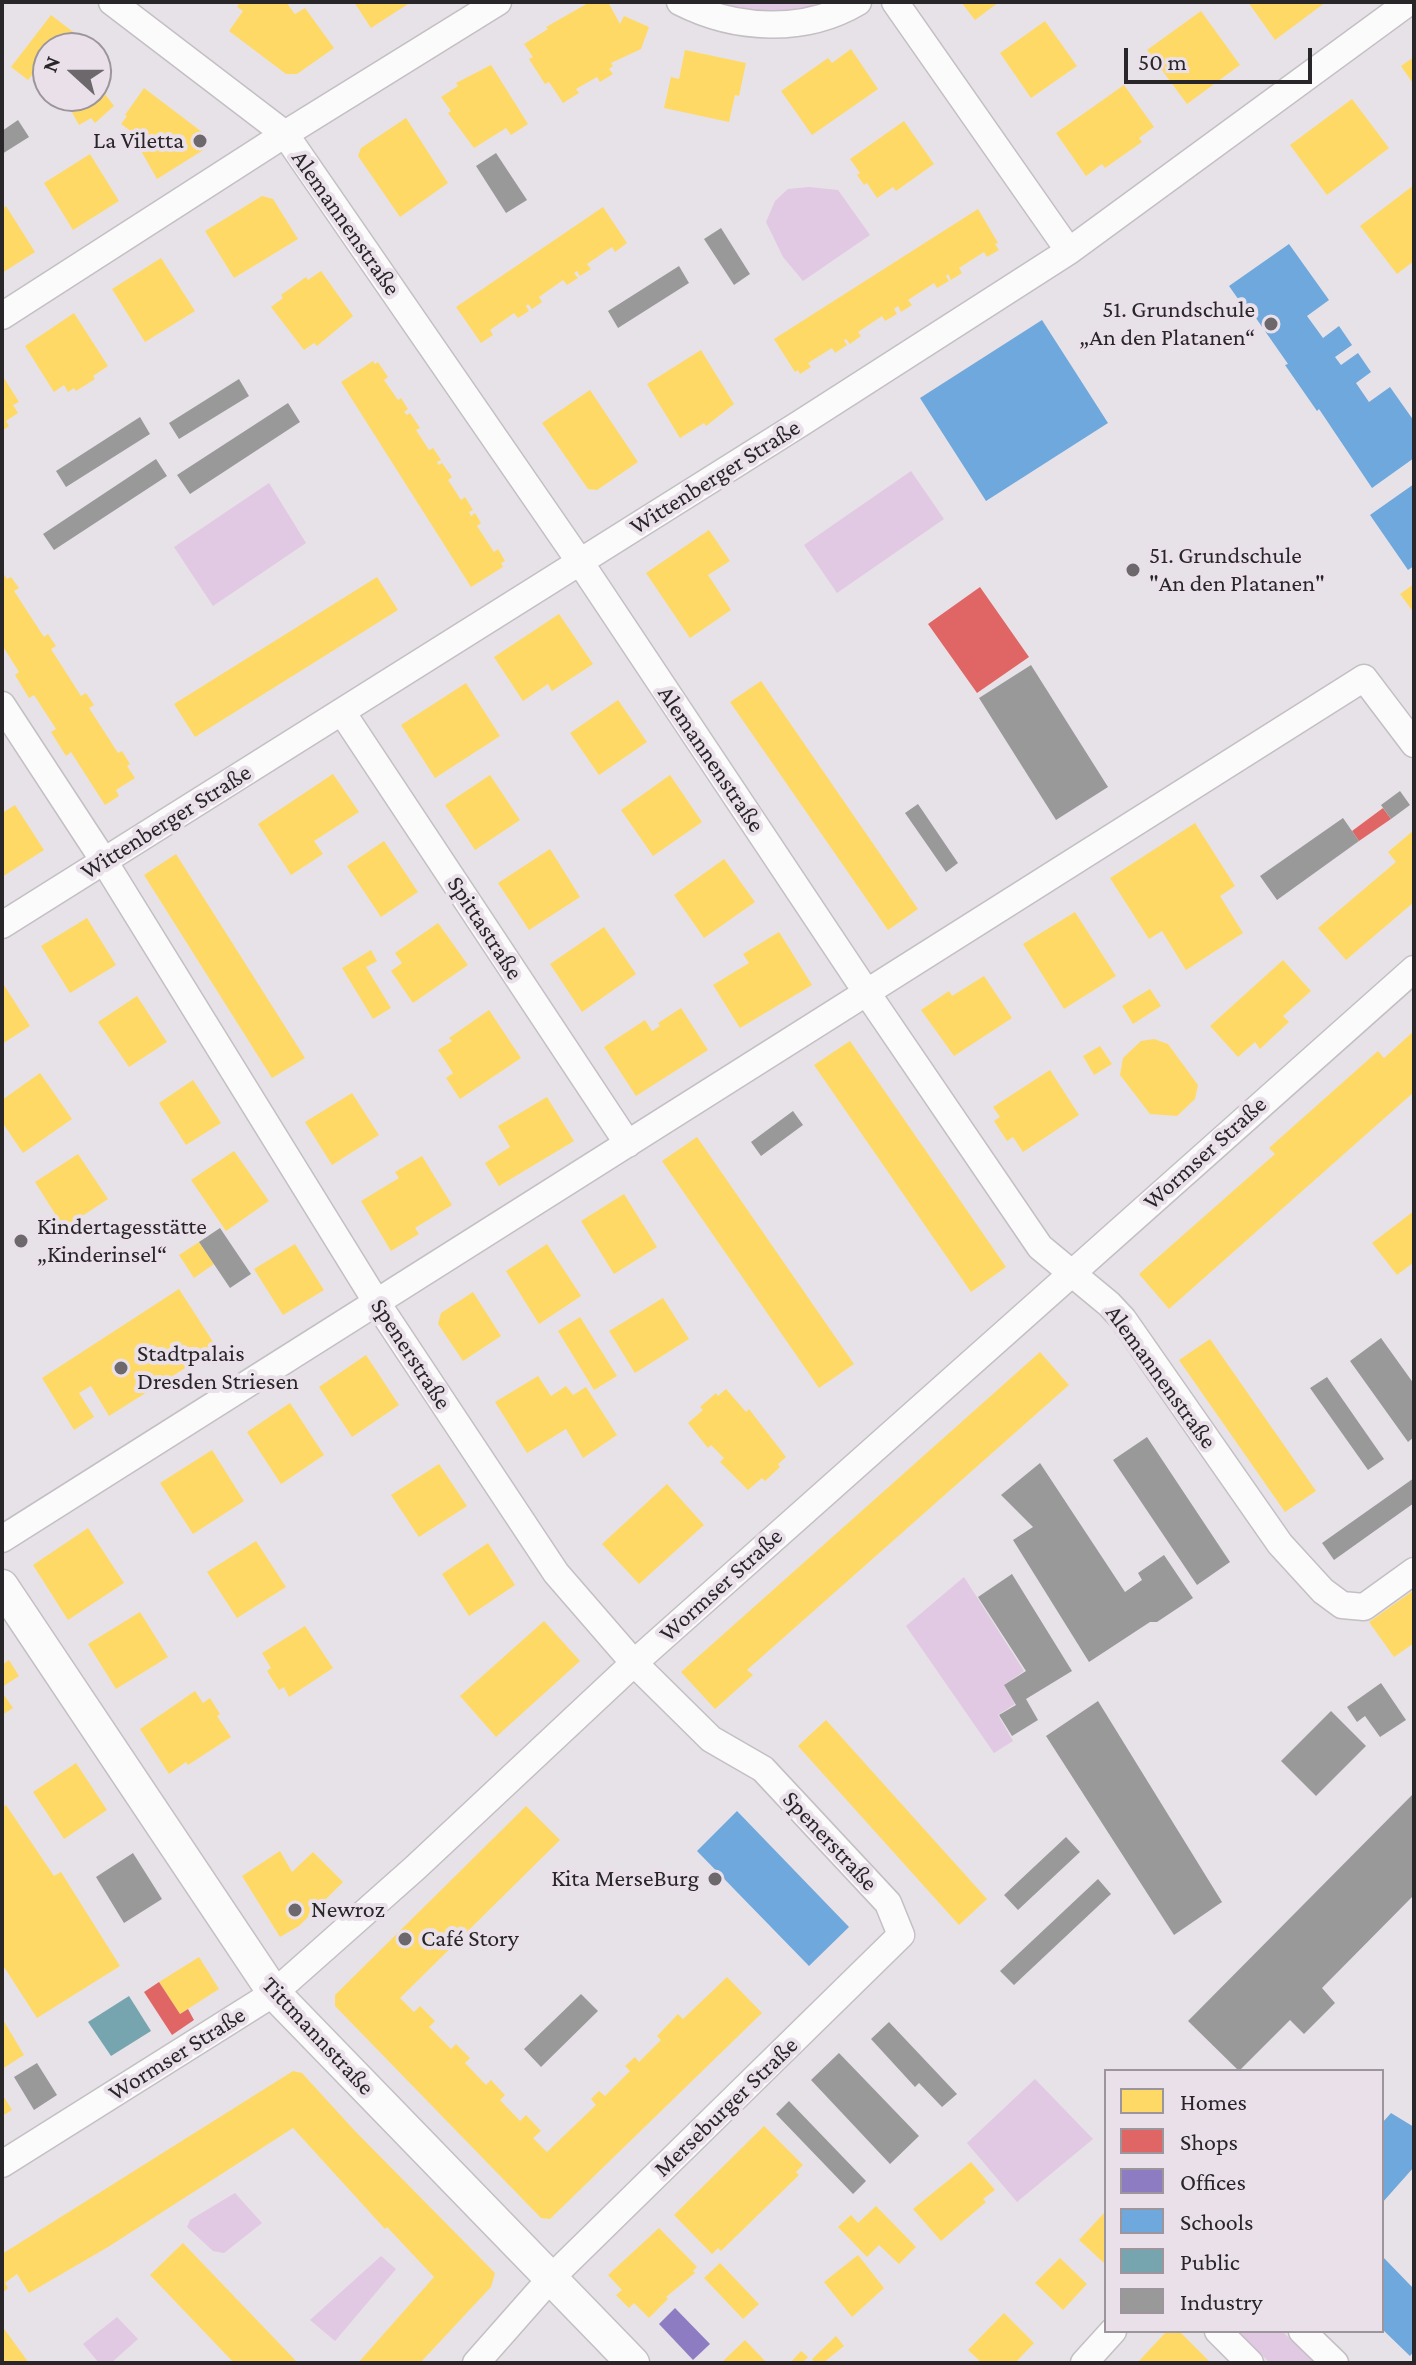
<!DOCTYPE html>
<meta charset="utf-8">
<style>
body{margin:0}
#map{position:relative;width:1416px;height:2365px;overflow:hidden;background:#e7e2e7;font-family:"Crimson Pro",serif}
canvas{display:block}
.frame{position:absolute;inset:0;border:4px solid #292629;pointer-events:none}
.legend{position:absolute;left:1104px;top:2069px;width:280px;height:264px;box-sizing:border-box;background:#e9e0e9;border:2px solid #9c969c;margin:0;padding:10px 14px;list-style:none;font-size:24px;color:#292629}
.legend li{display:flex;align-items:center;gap:16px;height:40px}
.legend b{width:40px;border:2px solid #9c969c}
.north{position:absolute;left:32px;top:32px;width:80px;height:80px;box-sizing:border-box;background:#e9e0e9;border:2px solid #9c969c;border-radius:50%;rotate:291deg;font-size:22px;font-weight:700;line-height:32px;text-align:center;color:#292629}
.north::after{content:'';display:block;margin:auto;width:28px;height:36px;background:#6c686c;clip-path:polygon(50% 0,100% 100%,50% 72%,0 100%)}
.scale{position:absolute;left:1124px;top:48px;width:188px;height:36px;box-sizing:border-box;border:4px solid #292629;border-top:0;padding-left:10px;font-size:24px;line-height:28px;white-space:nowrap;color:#292629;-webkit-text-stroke:6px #e9e0e9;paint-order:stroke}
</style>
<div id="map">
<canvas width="1416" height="2365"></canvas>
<div class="frame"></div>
<ul class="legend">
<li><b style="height:22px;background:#ffd966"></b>Homes</li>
<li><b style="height:22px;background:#e06666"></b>Shops</li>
<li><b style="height:22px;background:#8e7cc3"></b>Offices</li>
<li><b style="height:22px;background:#6fa8dc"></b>Schools</li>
<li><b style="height:22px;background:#76a5af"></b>Public</li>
<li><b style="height:22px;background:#999"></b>Industry</li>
</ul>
<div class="north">N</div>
<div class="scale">50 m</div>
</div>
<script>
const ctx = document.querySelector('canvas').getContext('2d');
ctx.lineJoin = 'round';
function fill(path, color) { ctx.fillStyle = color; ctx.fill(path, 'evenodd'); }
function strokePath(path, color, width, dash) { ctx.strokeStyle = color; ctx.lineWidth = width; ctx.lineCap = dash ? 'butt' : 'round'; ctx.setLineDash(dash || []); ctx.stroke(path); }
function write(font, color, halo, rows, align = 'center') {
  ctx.font = font + ' "Crimson Pro",serif'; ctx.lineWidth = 8; ctx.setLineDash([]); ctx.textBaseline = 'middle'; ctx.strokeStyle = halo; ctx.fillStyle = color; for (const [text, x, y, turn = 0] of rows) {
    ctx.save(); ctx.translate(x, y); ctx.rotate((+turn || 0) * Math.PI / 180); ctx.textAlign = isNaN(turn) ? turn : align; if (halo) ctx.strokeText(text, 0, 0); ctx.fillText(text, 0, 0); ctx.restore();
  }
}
fill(new Path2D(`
 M696,2H840L786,16Z
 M809,187L838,190L870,235L803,281L783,257L766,222L775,201L788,189Z
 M911,471L944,519L837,593L804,545Z
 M269,483L306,543L213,606L174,547Z
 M964,1577L1024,1671L1004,1685L1015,1704L998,1715L1013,1741L994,1753L906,1626Z
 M1035,2079L1093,2139L1017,2202L967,2143Z
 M235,2193L262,2223L224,2253L213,2251L187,2227L190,2220Z
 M381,2256L396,2269L335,2341L310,2320Z
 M117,2317L138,2339L111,2363H99L83,2344Z
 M1237,2331H1282L1315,2363H1270Z`), '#e1c8e3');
fill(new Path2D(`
 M240,2H290L288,5L295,14L305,8L334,48L297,74H286L229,31L243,11L237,7Z
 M354,2H411L371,28Z
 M590,2H608L620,24L624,16L649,27L641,49L611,63L613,66L609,69L613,74L600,82L597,77L576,89L579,93L563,103L549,82L545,84L529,59L533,57L524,44L548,29L546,27Z
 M961,2H999L975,20Z
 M1248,2H1326L1275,40Z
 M1201,11L1240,65L1187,104L1147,50Z
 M51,15L94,48H48V87L32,75L28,80L11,67Z
 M1045,21L1077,66L1031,98L1000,53Z
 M851,49L878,89L812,135L781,91L828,58L832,63Z
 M685,50L746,63L739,96L735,95L729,122L664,108L671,77L679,79Z
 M1414,57V85L1401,66Z
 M491,65L528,124L511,135L506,128L474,148L448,113L451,111L441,97L458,86L456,83Z
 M96,82L114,106L95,123L91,118L79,125L68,105L75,96H96Z
 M1124,85L1154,127L1139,138L1142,142L1105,168L1102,164L1086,176L1056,133Z
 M144,88L206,135L205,149L157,179L136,142L142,139L121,124L127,116L125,115Z
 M1352,99L1389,148L1327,195L1290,145Z
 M406,118L448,183L400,217L358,156L361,148Z
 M904,121L934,164L896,191L893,187L877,198L867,183L864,185L857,175L860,173L850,159Z
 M90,154L119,201L73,230L44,183Z
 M1414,185V261L1397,274L1360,226Z
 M262,196L273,199L298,239L234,278L205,231Z
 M6,206L35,252L2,273V209Z
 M603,207L627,243L615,252L612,247L587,264L591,269L580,276L577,271L574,273L578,278L567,285L563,280L539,297L542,302L532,309L528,304L526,306L529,311L518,318L514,313L490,330L493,335L481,343L456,307Z
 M978,209L998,243L995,244L999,250L987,257L984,252L959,268L962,273L951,280L948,274L946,276L949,281L937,288L934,283L908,300L912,305L901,312L898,306L894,309L897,314L885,321L882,316L858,332L861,336L850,344L846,339L844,340L847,345L835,353L832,348L808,363L811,367L800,374L798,370L795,372L774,339Z
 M161,258L195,311L145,342L112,289Z
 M321,271L353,316L317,346L314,343L304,350L271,307L283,298L281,295L306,277L308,280Z
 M74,313L108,366L93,376L95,379L76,391L74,388L68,392L64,385L54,392L25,346Z
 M701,350L734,404L706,426L704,423L680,438L647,384Z
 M373,361L375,364L378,362L388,377L384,380L398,400L401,398L408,409L404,412L407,415L410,413L420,428L416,430L429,450L433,448L441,460L437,462L438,465L442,463L452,477L448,480L461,500L465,497L473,510L469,512L471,516L475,513L481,523L477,526L494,552L498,549L505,561L501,563L503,567L471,587L341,382Z
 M2,375L19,402L13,405L18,413L6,421L9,426L2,431Z
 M590,390L638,462L597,490L588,489L542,423Z
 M709,530L730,561L708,575L731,610L690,638L646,573Z
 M2,572L7,579L11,577L19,588L14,591L44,637L48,634L56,646L51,649L81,696L86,693L94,705L89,708L118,753L122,751L130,764L127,766L135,778L116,790L119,796L105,805L71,752L66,756L51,732L56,729L34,695L29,698L15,675L19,672L2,645Z
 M377,577L398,610L195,737L174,704Z
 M1414,584V613L1400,594Z
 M559,614L593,664L552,691L548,684L523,701L494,657Z
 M761,681L918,909L888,930L730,702Z
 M466,683L500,736L435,778L401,725Z
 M618,700L647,742L599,775L570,733Z
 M333,774L359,812L314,841L323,854L291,875L258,824Z
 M490,775L520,820L475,850L445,805Z
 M670,775L702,822L653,856L621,810Z
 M15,805L44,850L2,877V813Z
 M1195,823L1235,886L1220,896L1243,933L1186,970L1162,931L1149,939L1110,878Z
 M1414,830V902L1346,960L1318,928L1396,862L1388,852Z
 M384,841L418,892L381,917L347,866Z
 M550,849L580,897L529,930L498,883Z
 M176,854L305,1058L272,1078L144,875Z
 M724,859L755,902L704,938L674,895Z
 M1075,912L1116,976L1064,1009L1023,944Z
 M87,918L116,965L70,993L41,946Z
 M438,923L468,965L413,1003L391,971L402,963L395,953Z
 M604,927L636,974L582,1012L550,964Z
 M779,932L812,985L740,1028L713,985L749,963L743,954Z
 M371,950L377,961L366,967L391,1008L373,1019L342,968Z
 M1283,960L1311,991L1283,1016L1289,1022L1260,1049L1255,1042L1238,1057L1210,1026Z
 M984,976L1012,1018L954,1056L921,1010L949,991L952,996Z
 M2,982L30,1026L2,1044Z
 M1150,989L1161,1006L1133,1024L1122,1006Z
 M137,996L167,1042L129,1067L98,1022Z
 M681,1008L708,1050L636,1096L604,1047L645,1020L652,1031L660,1026L658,1023Z
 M489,1010L521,1058L460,1099L446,1078L453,1073L438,1050L452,1041L449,1038Z
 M1414,1031V1092L1169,1309L1139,1274L1275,1154L1269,1148L1378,1051L1384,1058Z
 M1154,1039L1168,1044L1198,1085L1195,1099L1177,1116L1150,1114L1120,1075L1123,1058L1141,1041Z
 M850,1041L1006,1267L971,1292L814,1065Z
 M1100,1046L1112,1064L1094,1075L1083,1056Z
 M1050,1070L1079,1115L1023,1152L1013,1137L1007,1141L994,1121L1000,1117L993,1107Z
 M40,1073L72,1119L23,1153L2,1122V1100Z
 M193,1080L221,1123L186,1145L159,1103Z
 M352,1093L379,1135L332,1165L305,1122Z
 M547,1097L574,1141L499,1186L485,1163L510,1147L498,1126Z
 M697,1137L854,1364L819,1388L662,1161Z
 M234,1151L269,1201L226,1231L191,1180Z
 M78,1154L108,1199L64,1228L35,1182Z
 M422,1156L452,1205L415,1228L419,1234L391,1251L361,1201L399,1178L395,1172Z
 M624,1194L657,1247L614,1274L581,1221Z
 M1414,1211V1262L1397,1275L1372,1243Z
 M199,1242L214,1264L194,1278L179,1255Z
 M295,1244L324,1290L283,1315L254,1269Z
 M547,1244L581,1296L539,1324L506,1271Z
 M179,1289L217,1348L109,1416L91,1386L79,1393L94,1417L74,1430L42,1378Z
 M473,1292L501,1336L463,1361L438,1324L441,1313Z
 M663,1298L689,1339L635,1373L609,1331Z
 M580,1317L617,1376L594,1390L558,1331Z
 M1210,1339L1316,1491L1285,1512L1179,1360Z
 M1040,1352L1069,1385L747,1670L753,1675L715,1709L681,1672Z
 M366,1355L399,1405L352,1437L319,1387Z
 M538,1376L551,1396L566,1386L573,1395L586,1387L617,1435L583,1458L566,1429L527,1453L495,1402Z
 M726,1389L746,1412L749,1409L786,1457L778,1464L780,1467L765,1481L762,1478L748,1490L720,1462L724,1458L711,1445L708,1448L688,1423L703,1410L700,1407L716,1393L718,1396Z
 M290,1403L324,1455L281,1484L247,1432Z
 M212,1450L244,1501L193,1534L160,1483Z
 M439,1464L467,1506L419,1537L391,1495Z
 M667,1484L704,1525L639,1584L602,1544Z
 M88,1528L124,1583L68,1620L33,1565Z
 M256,1541L286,1587L237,1618L207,1572Z
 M488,1543L515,1585L469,1616L442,1574Z
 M1414,1590V1643L1394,1657L1369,1622Z
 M140,1612L168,1657L116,1689L88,1644Z
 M544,1621L580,1661L496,1737L460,1696Z
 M305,1626L333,1668L289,1697L284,1687L279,1690L267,1671L271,1668L262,1653Z
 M9,1660L19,1676L2,1687V1665Z
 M195,1691L203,1703L210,1698L220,1714L217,1716L231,1737L188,1765L186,1762L169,1774L140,1729Z
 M2,1692L13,1708L2,1715Z
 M826,1720L987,1899L959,1925L798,1746Z
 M76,1763L107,1810L64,1839L33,1792Z
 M6,1805L54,1876L61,1872L120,1966L37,2018L4,1967L2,1968V1807Z
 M526,1806L560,1840L400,1998L414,2012L420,2006L435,2021L429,2027L451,2049L456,2044L470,2058L465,2063L486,2085L491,2080L505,2095L500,2100L520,2121L526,2115L541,2131L533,2138L547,2152L596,2105L591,2099L599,2091L605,2096L630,2071L625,2066L635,2057L639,2062L661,2040L657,2036L678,2014L683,2019L727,1977L762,2013L550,2219L541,2218L335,2006V1995Z
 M280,1851L292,1872L313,1852L343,1882L299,1926L280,1937L242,1876Z
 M199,1957L219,1989L180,2014L159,1982Z
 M2,2018L24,2055L2,2069Z
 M293,2071L302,2073L355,2131L495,2273L491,2287L420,2363H358L434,2277L387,2227L385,2229L293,2128L108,2247L29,2293L17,2274L5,2283L8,2288L2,2293V2254Z
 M2,2094L12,2110L2,2116Z
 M764,2126L803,2165L796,2172L799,2175L721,2251L718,2248L712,2254L674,2215Z
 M971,2162L995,2190L983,2199L986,2202L941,2241L913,2209Z
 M876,2206L916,2247L899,2264L879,2245L867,2257L838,2227L851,2215L858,2223Z
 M1106,2211V2261L1104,2263L1079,2240Z
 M659,2228L697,2267L693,2271L695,2273L666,2297L668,2299L649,2318L634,2303L629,2308L616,2295L622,2290L608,2275Z
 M183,2243L298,2363H234L150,2275Z
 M858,2255L884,2288L852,2317L824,2282Z
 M1060,2258L1087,2284L1063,2310L1035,2283Z
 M720,2263L759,2304L743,2319L704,2278Z
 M1004,2313L1034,2343L1015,2363H982L968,2350Z
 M2,2326L29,2363H2Z
 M1167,2331H1179L1211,2363H1137Z
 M836,2336L844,2346L823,2363H815L812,2359Z
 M745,2340L767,2363H721Z
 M801,2351L808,2357L802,2363H790Z`), '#ffd966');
fill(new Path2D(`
 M980,587L1029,657L977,693L928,624Z
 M1383,808L1391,819L1359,841L1352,831Z
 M159,1982L180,2014L188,2009L194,2020L172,2035L144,1992Z`), '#e06666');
fill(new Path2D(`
 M675,2308L710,2344L693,2360L659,2324Z`), '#8e7cc3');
fill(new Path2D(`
 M1289,244L1329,300L1307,316L1323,338L1339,326L1352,345L1335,357L1341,365L1358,353L1371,372L1356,383L1369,402L1390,387L1414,421V458L1372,488L1319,409L1317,411L1285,365L1288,364L1251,311L1248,313L1229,286Z
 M1042,320L1108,423L986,501L920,398Z
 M1414,484V566L1408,570L1370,515Z
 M737,1811L849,1927L809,1966L697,1851Z
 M1391,2113L1414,2127V2167L1382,2203V2123Z
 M1382,2256L1414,2289V2351L1410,2356L1382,2329Z`), '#6fa8dc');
fill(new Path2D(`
 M129,1996L151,2031L111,2056L88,2022Z`), '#76a5af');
fill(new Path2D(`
 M18,120L29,137L2,154V131Z
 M496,153L527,200L506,213L476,166Z
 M721,228L750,274L734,285L704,239Z
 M679,266L689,283L618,328L608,311Z
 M239,379L249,396L179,439L169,423Z
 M288,403L300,422L190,494L177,475Z
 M140,417L150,434L66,487L56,471Z
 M156,459L167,476L54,550L43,534Z
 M1031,665L1108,787L1056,820L979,698Z
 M1400,791L1410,805L1391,819L1381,805Z
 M918,804L958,863L946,872L905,813Z
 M1343,818L1359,841L1277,900L1260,876Z
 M793,1111L803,1125L761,1156L751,1142Z
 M220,1228L251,1274L230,1288L199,1242Z
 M1381,1338L1414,1384V1437L1408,1442L1350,1361Z
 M1327,1377L1384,1459L1368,1470L1310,1388Z
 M1147,1437L1230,1562L1197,1585L1113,1460Z
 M1040,1463L1125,1592L1142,1580L1138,1573L1164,1555L1193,1598L1157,1622H1150L1089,1662L1013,1540L1033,1527L1001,1495Z
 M1414,1478V1503L1334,1560L1322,1543Z
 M1012,1574L1072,1671L1026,1699L1038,1720L1012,1736L999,1715L1016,1705L1004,1685L1026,1671L978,1597Z
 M1381,1683L1406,1720L1380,1737L1365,1716L1357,1722L1347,1707Z
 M1098,1701L1222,1902L1174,1935L1046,1736Z
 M1331,1711L1366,1746L1316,1796L1281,1761Z
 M1414,1793V1895L1322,1988L1335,2003L1304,2034L1290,2020L1239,2071L1188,2021Z
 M1066,1837L1080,1852L1018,1910L1004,1895Z
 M133,1853L162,1899L124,1923L96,1877Z
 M1098,1879L1111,1894L1014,1985L1000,1971Z
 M581,1994L598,2011L541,2067L524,2049Z
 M889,2022L957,2094L942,2107L919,2083L915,2087L871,2039Z
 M839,2053L919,2136L890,2164L811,2080Z
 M37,2063L57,2095L34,2110L14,2077Z
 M789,2101L866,2181L853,2194L776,2114Z`), '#999');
const minor = new Path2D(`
 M112,2L285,134L580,562L867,993L1040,1247L1109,1304L1123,1319L1280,1544L1323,1591L1342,1605L1364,1607L1414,1571
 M680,2C735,30 804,34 858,2
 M895,2L1069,251
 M2,316L285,134L498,2
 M2,705L104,861L377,1303L556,1573L634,1663L711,1739L763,1769L888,1903L901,1935L551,2278L476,2363
 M342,712L628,1144
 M2,925L801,423L1069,251L1409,2
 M2,1539L1364,678L1414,744
 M2,2164L274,1993L415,1868L634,1663L1414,969
 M1218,2331L1250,2363
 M1302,2331L1335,2363
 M1084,2363L1113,2331`);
const tertiary = new Path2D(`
 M2,1586L274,1993L633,2363`);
strokePath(minor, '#c3bfc3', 29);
strokePath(tertiary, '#c3bfc3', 35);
strokePath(minor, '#fbfbfb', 26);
strokePath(tertiary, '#fbfbfb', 32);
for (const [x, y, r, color] of [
 [200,141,8,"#6c686c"],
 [1271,324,8,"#6c686c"],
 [1133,570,8,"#6c686c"],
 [21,1241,8,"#6c686c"],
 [121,1368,8,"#6c686c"],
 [715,1879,8,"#6c686c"],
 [295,1910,8,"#6c686c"],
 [405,1939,8,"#6c686c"]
]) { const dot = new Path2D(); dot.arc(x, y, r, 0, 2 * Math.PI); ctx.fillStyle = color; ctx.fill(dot); strokePath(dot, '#e9e0e9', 3); }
write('24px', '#292629', '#e9e0e9', [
 ["La Viletta",184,141,"right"],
 ["51. Grundschule",1255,310,"right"],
 ["„An den Platanen“",1255,338,"right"],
 ["51. Grundschule",1149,556],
 ["\"An den Platanen\"",1149,584],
 ["Kindertagesstätte",37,1227],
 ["„Kinderinsel“",37,1255],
 ["Stadtpalais",137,1354],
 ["Dresden Striesen",137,1382],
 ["Kita MerseBurg",699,1879,"right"],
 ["Newroz",311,1910],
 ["Café Story",421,1939]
], 'left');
write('24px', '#292629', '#e9e0e9', [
 ["Alemannenstraße",346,223,55],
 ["Wittenberger Straße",715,477,-32],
 ["Alemannenstraße",711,759,56],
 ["Wittenberger Straße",166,822,-32],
 ["Spittastraße",485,928,57],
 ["Wormser Straße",1205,1153,-42],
 ["Spenerstraße",411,1354,57],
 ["Alemannenstraße",1161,1377,54],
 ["Wormser Straße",721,1585,-42],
 ["Spenerstraße",830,1841,47],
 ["Tittmannstraße",318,2036,47],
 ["Wormser Straße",177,2054,-32],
 ["Merseburger Straße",726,2107,-44]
]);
</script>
